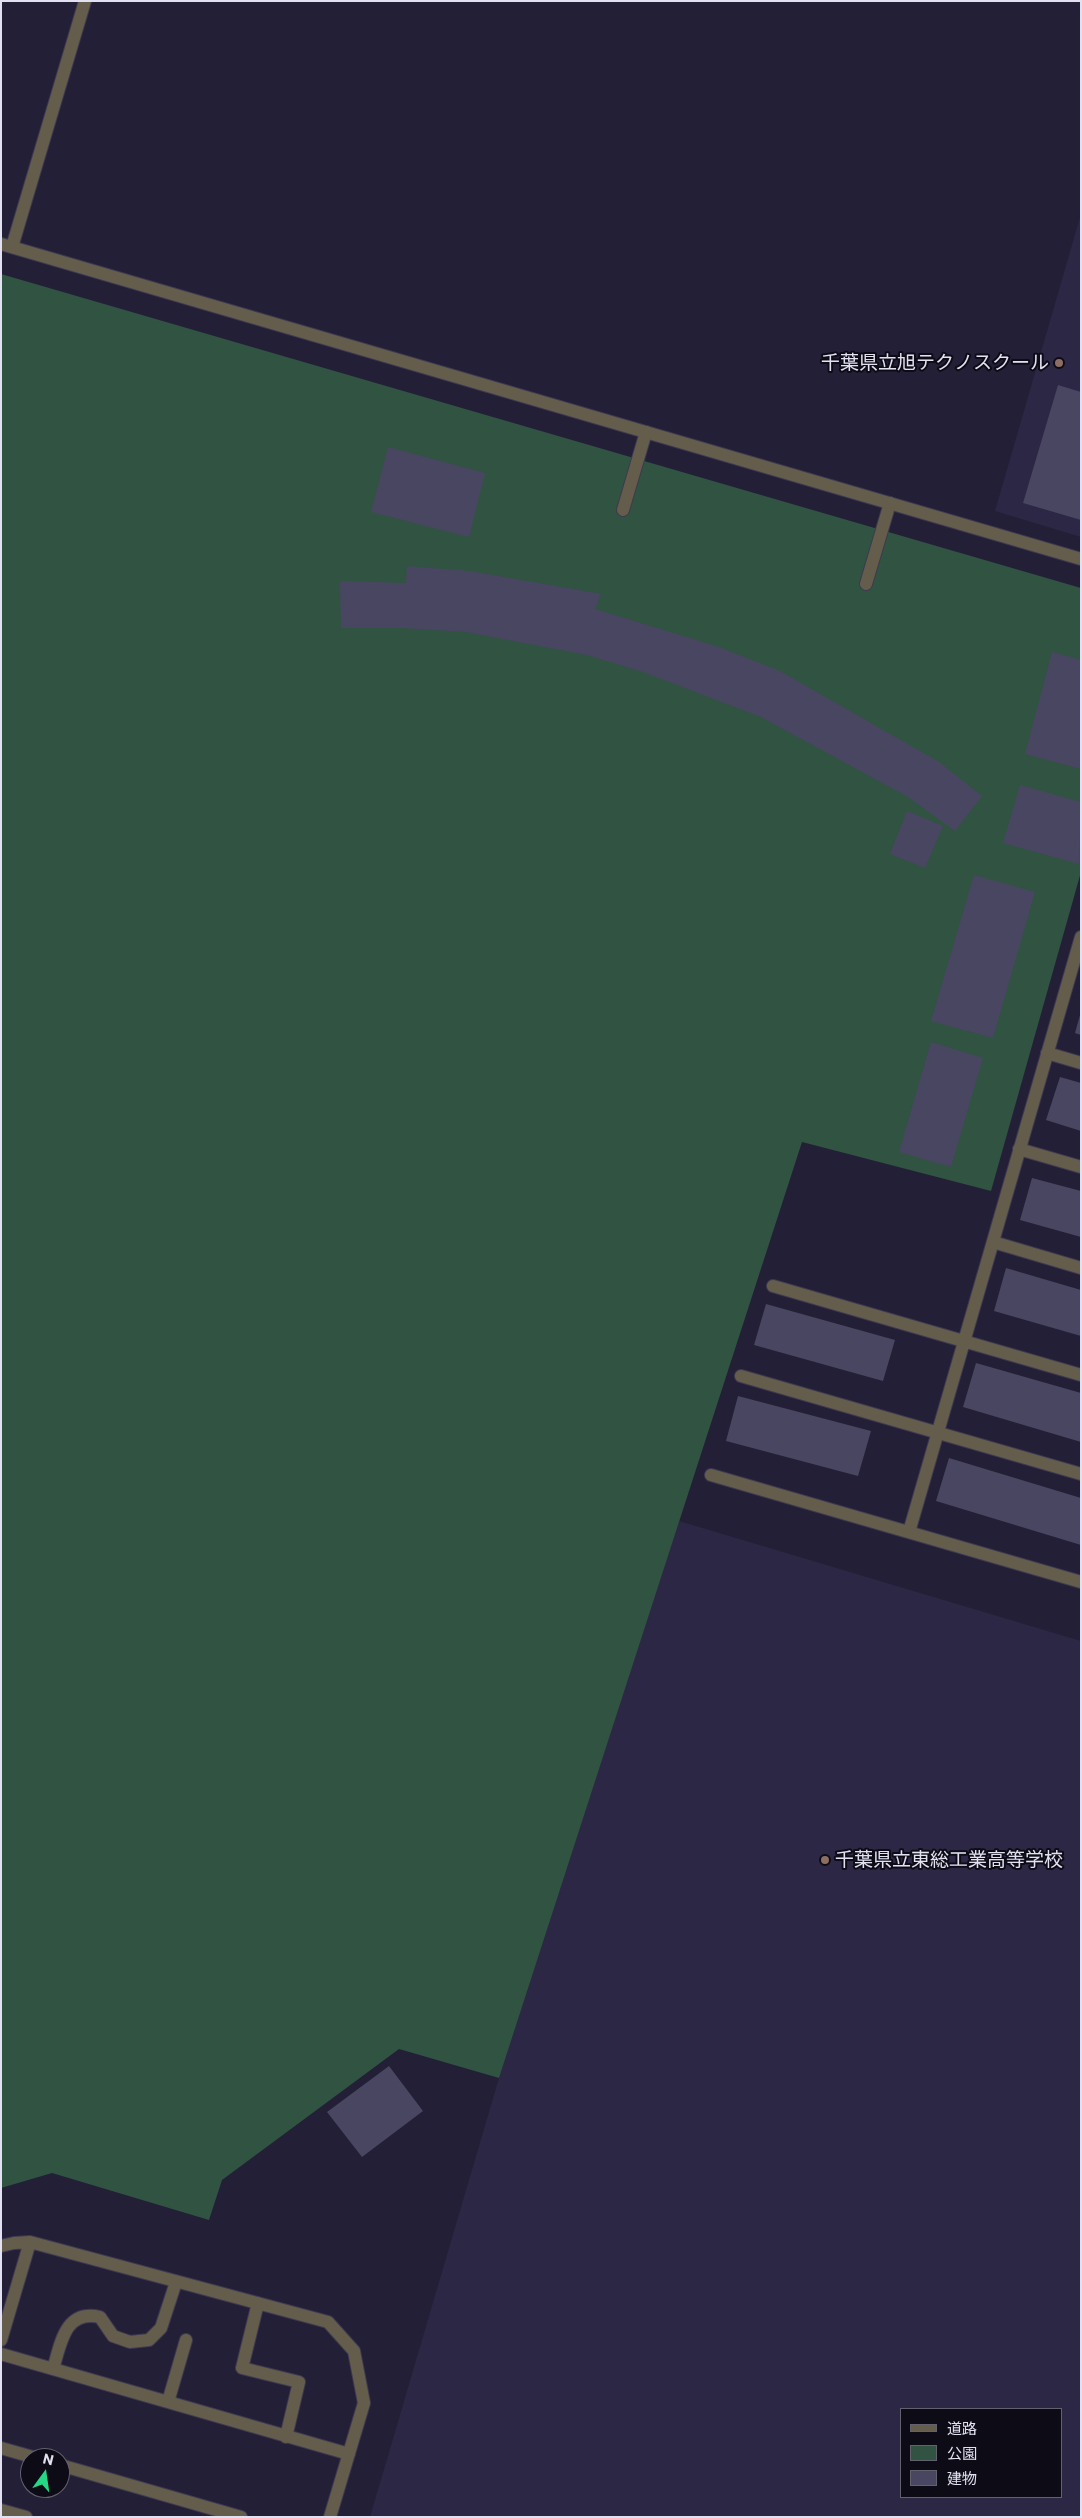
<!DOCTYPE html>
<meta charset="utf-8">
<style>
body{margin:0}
#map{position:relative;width:1082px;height:2518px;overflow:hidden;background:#231f37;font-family:Commissioner,"Noto Sans JP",sans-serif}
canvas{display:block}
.frame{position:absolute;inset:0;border:2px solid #e2e1f2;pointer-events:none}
.legend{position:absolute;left:900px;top:2408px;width:162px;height:90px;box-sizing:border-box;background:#0c0b16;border:1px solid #62616e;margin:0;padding:6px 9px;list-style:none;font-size:15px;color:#e2e1f2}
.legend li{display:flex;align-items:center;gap:10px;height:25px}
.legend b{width:25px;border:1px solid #62616e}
.north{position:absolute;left:20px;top:2448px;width:50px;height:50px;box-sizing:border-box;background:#0c0b16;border:1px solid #62616e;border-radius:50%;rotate:14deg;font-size:14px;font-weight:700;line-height:20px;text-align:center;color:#e2e1f2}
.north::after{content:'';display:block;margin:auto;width:18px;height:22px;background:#26d886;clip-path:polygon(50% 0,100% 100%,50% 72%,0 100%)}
</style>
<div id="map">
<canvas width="1082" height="2518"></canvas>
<div class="frame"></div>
<ul class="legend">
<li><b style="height:6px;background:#655d4b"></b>道路</li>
<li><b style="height:14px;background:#305342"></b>公園</li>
<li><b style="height:14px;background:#494661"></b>建物</li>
</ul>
<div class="north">N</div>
</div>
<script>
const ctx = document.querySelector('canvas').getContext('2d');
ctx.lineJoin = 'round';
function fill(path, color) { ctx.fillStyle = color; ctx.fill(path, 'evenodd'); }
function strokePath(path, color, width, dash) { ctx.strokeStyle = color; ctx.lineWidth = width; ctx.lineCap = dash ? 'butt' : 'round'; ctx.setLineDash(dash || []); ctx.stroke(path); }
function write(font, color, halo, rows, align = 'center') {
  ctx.font = font + ' Commissioner,"Noto Sans JP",sans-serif'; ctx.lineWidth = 4; ctx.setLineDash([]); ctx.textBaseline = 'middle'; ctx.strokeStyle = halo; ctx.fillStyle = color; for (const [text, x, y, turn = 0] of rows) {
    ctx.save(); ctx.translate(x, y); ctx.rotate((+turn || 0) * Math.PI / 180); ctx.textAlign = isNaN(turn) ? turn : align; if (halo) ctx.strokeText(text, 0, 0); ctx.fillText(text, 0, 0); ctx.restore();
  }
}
fill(new Path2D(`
 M1081,214V537L995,511Z
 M679,1521L1081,1641V2517H370L499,2078ZM901,2409H1061V2497H901Z`), '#2c2745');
fill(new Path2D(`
 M1,274L1081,588V872L991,1191L802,1142L499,2078L399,2049L222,2180L209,2220L52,2173L1,2188Z`), '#305342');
fill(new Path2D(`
 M1058,385L1081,392V520L1023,503Z
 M388,447L485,473L469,537L371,512Z
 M407,566L470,571L601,594L595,609L716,646L780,671L939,762L982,796L955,831L908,797L761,717L643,672L587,655L466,632L402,628H341L340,581L406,583Z
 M1052,652L1081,660V769L1025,754Z
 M1020,785L1081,802L1079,864L1003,843Z
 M907,811L943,826L925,868L890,854Z
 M974,875L1035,892L993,1038L931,1021Z
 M1080,1015H1081V1035L1075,1033Z
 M931,1042L983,1058L951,1167L899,1152Z
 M1060,1077L1081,1083V1131L1046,1120Z
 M1032,1178L1081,1191V1237L1020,1220Z
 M1006,1268L1081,1290V1336L994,1311Z
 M766,1304L895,1340L883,1381L754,1345Z
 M976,1363L1081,1393V1442L963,1407Z
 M738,1396L871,1431L858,1476L726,1441Z
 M949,1458L1081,1498V1545L936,1501Z
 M389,2066L423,2111L362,2157L327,2112Z`), '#494661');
const service = new Path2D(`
 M623,510L646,432
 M866,584L890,503
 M1047,1053L1081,1063
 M1019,1149L1081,1167
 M993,1242L1081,1268
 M773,1286L1081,1375
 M741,1376L1081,1474
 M711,1475L1081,1582
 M909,1532L1081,937
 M1,2246L14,2243L30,2242L328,2322L354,2351L364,2403L330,2517
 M258,2303L242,2368L299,2382L286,2437
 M1,2340L30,2242
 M1,2354L349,2454
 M53,2369C61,2343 65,2309 100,2317L113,2336L130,2342L149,2340L161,2328L176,2282
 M168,2402L186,2340
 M1,2448L36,2458
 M60,2465L241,2517
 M1,2510L26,2517`);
const minor = new Path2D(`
 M1,244L1081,559
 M12,247L85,1`);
strokePath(service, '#3e3a51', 14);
strokePath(minor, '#3e3a51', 14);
strokePath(service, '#655d4b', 12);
strokePath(minor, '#655d4b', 12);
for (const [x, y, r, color] of [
 [1059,363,5,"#8d6e63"],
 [825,1860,5,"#8d6e63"]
]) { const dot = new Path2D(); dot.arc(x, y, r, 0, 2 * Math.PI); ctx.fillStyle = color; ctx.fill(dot); strokePath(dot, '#0c0b16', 2); }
write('19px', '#e2e1f2', '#0c0b16', [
 ["千葉県立旭テクノスクール",1049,363],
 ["千葉県立東総工業高等学校",835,1860,"left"]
], 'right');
</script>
